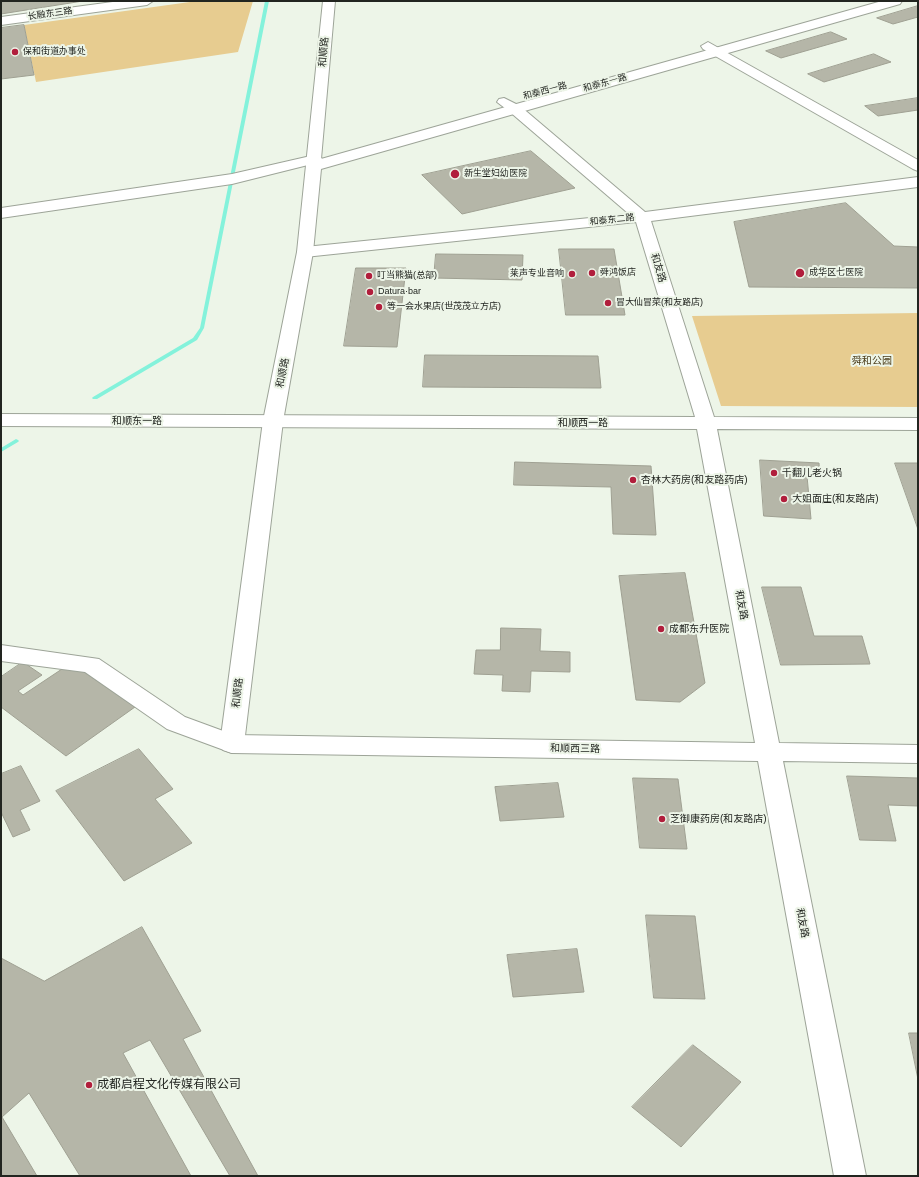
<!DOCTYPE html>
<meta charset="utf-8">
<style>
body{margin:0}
#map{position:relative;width:919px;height:1177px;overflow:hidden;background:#edf5e8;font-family:Helvetica,sans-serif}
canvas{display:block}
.frame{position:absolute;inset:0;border:2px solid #222520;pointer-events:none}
</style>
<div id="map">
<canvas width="919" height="1177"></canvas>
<div class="frame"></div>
</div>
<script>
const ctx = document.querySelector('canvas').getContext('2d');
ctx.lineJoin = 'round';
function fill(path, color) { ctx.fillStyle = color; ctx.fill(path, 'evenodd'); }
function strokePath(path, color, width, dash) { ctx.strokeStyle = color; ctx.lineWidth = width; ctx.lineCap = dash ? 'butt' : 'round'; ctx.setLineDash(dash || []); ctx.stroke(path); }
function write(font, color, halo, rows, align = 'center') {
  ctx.font = font + ' Helvetica,"Noto Sans SC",sans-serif'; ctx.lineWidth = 4; ctx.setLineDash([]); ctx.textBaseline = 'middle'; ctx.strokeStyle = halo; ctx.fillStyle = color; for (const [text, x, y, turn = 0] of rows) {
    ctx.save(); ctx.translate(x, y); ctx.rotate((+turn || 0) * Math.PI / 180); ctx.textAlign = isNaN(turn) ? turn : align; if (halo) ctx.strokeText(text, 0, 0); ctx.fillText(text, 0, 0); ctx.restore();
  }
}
fill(new Path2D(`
 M197,1H253L238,52L36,82L24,25Z
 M918,313V407L721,406L692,316Z`), '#e7cc90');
fill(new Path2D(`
 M265,1H269L204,328L197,340L97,399H93L92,398L93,397L193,338L200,328Z
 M16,439L18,440L19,441L18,442L1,452V448Z`), '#84f2db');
const building = new Path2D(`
 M1,1H83L1,14Z
 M918,6V17L893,24L877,18Z
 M24,25L34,75L1,79V28Z
 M831,32L847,39L781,58L766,51Z
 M874,54L891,62L824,82L808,74Z
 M918,98V110L878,116L865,106Z
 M531,151L575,188L462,214L422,175Z
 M846,203L894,246L918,247V288L749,287L734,222Z
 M559,249H614L625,315H566Z
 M436,254L523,255L522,280L434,278Z
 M356,268H406L397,347L344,346Z
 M425,355L598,356L601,388L423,387Z
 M760,460L819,463L820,477L807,476L811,519L764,516Z
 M515,462L651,466L656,535L613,534L611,487L514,485Z
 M895,463H918V529Z
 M685,573L705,683L680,702L636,700L619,576Z
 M762,587H801L814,636H862L870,664L781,665Z
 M501,628L541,629L540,651L570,652V672L531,671L530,692L502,691L503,675L474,674L476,650H500Z
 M23,662L42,675L18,691L23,695L71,663L135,707L66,756L1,707V677Z
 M139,749L173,789L155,799L192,843L124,881L56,791Z
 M21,766L40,801L20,810L30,830L13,837L1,812V774Z
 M847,776L918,778V806L888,805L896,841L860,840Z
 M633,778L678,779L687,849L640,848Z
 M558,783L564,817L500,821L495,787Z
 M646,915L695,916L705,999L654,998Z
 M142,927L201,1031L183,1039L258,1176H230L150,1040L123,1053L191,1176H80L29,1093L2,1117L37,1176H1V958L44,981Z
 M577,949L584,992L513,997L507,955Z
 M909,1033H918V1079Z
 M693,1045L741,1082L681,1147L632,1107Z`);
fill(building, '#b5b6a8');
strokePath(building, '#9fa092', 1);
const minor = new Path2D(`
 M708,42L918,160V171L913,169L703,49L701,46Z
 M504,98L520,106L645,212L918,177V187L651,221L714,417L918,418V430L717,429L779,743L918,745V763L783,761L866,1176H834L758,761L232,753L167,729L85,672L1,661V645L99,659L185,717L234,735L755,743L697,429L1,426V414L695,417L636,222L305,257L299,255L297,252L299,249L305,247L629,214L510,112L497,102L499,99Z
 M315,155L320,156L322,159L320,162L232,184L1,218V208L232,174Z`);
const tertiary = new Path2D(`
 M120,1H153L147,5L1,25V17Z
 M323,1H335L321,159L882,1H902L900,4L321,169L313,252L283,421L244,744L241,750L232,753L223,750L220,744L263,421L297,252Z`);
strokePath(minor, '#9da498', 2);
strokePath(tertiary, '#9da498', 2);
fill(minor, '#fff');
fill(tertiary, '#fff');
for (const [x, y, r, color] of [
 [15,52,4,"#b11e3c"],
 [455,174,5,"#b11e3c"],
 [592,273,4,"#b11e3c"],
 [800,273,5,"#b11e3c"],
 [572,274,4,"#b11e3c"],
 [369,276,4,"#b11e3c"],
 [370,292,4,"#b11e3c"],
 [608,303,4,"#b11e3c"],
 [379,307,4,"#b11e3c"],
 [774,473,4,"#b11e3c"],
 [633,480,4,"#b11e3c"],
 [784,499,4,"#b11e3c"],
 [661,629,4,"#b11e3c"],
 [662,819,4,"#b11e3c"],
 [89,1085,4,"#b11e3c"]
]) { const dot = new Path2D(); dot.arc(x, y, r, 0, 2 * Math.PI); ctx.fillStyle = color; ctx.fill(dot); strokePath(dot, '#edf5e8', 1.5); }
write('9px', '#222520', '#edf5e8', [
 ["长融东三路",50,14,-8],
 ["和泰东一路",605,83,-16],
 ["和泰西一路",545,91,-15],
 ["和泰东二路",612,220,-6]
]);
write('9px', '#222520', '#edf5e8', [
 ["保和街道办事处",23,52],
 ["新生堂妇幼医院",464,174],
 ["舜鸿饭店",600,273],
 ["成华区七医院",809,273],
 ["莱声专业音响",564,274,"right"],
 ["叮当熊猫(总部)",377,276],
 ["Datura·bar",378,292],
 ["冒大仙冒菜(和友路店)",616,303],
 ["等一会水果店(世茂茂立方店)",387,307]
], 'left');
write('10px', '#222520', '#edf5e8', [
 ["和顺路",324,52,-85],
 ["和友路",658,268,73],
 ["和顺路",283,373,-79],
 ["和顺东一路",137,421],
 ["和顺西一路",583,423],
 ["和友路",741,605,79],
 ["和顺路",238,693,-83],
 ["和顺西三路",575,749,1],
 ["和友路",802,923,79]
]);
write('10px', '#4a3b19', '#edf5e8', [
 ["舜和公园",872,361]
]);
write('10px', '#222520', '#edf5e8', [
 ["千翻儿老火锅",782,473],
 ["杏林大药房(和友路药店)",641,480],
 ["大姐面庄(和友路店)",792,499],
 ["成都东升医院",669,629],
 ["芝御康药房(和友路店)",670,819]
], 'left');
write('12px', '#222520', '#edf5e8', [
 ["成都启程文化传媒有限公司",97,1085]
], 'left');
</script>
